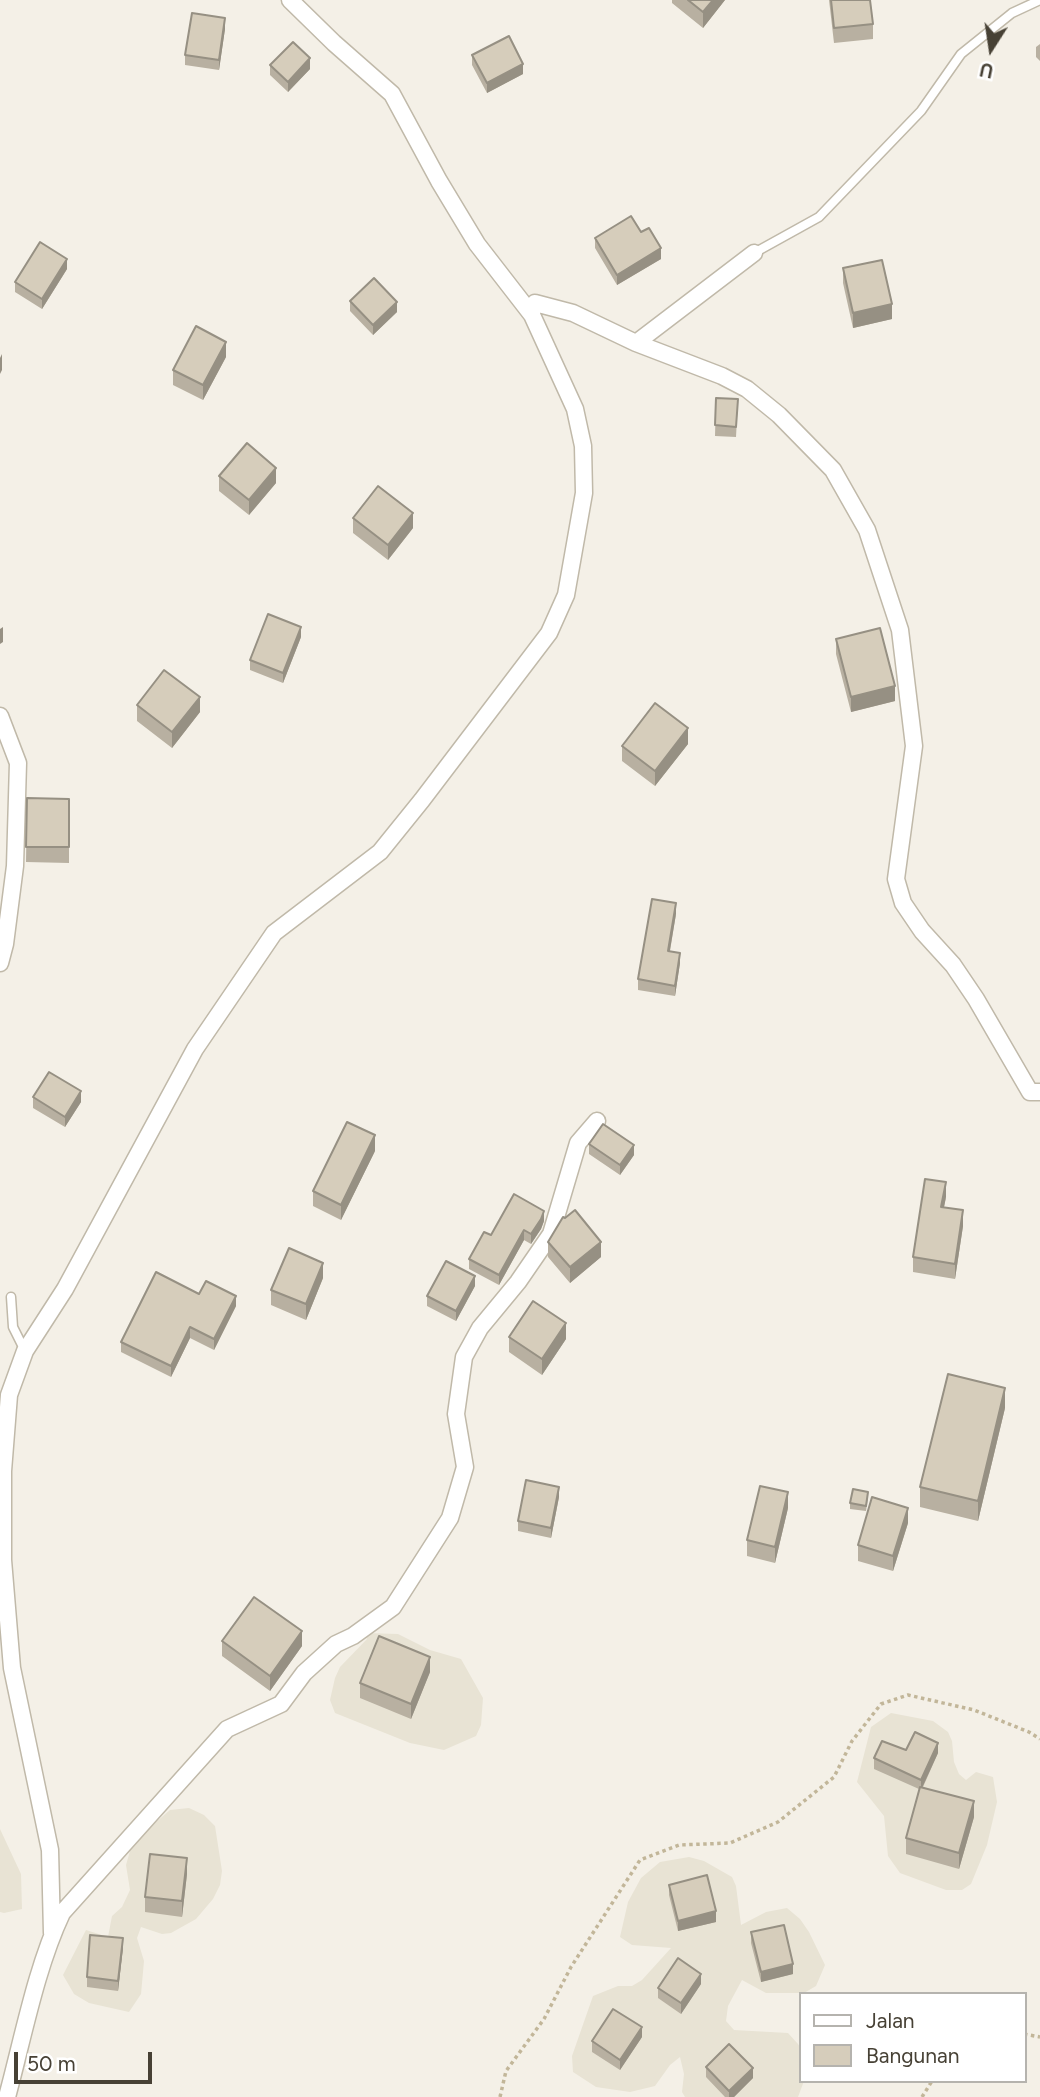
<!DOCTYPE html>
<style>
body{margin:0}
#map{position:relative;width:1040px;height:2097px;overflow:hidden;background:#f4f0e7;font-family:Figtree,sans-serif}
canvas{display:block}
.legend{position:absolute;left:799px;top:1992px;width:228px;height:91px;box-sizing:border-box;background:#fff;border:2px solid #b5b3ae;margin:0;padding:9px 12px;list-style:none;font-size:21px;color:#474135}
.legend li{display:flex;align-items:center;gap:14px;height:35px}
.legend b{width:35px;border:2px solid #b5b3ae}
.north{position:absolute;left:956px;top:14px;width:70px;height:70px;-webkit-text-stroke:5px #fff;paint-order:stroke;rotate:192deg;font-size:19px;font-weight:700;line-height:28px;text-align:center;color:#474135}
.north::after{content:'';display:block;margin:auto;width:24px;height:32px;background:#474135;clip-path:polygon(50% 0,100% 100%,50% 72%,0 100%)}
.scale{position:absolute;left:14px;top:2052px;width:138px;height:32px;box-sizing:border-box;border:4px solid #474135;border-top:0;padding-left:9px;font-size:21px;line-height:24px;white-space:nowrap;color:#474135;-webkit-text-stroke:5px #fff;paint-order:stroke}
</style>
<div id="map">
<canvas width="1040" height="2097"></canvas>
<ul class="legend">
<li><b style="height:9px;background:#fff"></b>Jalan</li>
<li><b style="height:19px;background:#d6cdbb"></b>Bangunan</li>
</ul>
<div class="north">U</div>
<div class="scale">50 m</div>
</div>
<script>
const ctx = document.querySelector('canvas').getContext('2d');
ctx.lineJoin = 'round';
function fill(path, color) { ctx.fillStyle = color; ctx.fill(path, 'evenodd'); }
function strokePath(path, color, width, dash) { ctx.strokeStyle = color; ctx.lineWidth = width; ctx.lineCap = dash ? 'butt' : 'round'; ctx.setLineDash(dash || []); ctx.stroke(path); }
fill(new Path2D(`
 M365,1633L398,1634L430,1650L461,1659L483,1698L481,1725L476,1736L444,1750L410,1743L335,1713L330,1700L335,1678L340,1667L367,1639Z
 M891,1713L933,1721L948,1732L952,1741L954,1762L959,1774L966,1780L976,1772L993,1777L997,1802L987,1845L971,1884L962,1890H946L900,1873L888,1856L884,1816L857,1782L871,1727Z
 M189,1808L204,1815L215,1826L222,1871L220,1885L213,1899L196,1919L171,1933L162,1934L141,1927L137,1938L144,1961L141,1994L129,2012L89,2003L74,1994L63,1975L86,1930L108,1937L112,1916L122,1907L130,1890L126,1865L130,1851L140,1836L170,1810Z
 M0,1829L21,1874L22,1909L4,1913L0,1912Z
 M689,1857L704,1861L732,1877L736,1886L741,1925L766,1912L787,1908L800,1919L809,1932L825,1965L816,1986L804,1993H766L742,1980L728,2006L726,2021L734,2030L788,2033L798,2044L800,2047V2081H804L798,2097H685L682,2092L684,2074L680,2057L670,2065L655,2086L630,2092L596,2087L573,2072L572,2056L593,1996L618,1986H632L642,1980L671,1948L632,1945L620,1937L628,1902L641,1878L660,1862Z`), '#e8e3d4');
const service = new Path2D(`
 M754,253L819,217L921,111L961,54L1012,13L1040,0
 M11,1297L13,1327L25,1351`);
const minor = new Path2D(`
 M532,315V307L535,303L573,313L636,343L722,376L747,389L779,415L833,470L867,530L900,630L914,746L896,879L903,903L922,931L953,965L976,999L1030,1092H1040
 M636,343L754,253
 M0,716L18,763L15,866L5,944L0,963
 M52,1933L50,1850L12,1668L3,1560V1471L9,1395L25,1351L65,1289L195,1049L274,933L380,852L422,800L549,633L566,595L584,493L583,446L575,409L532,315L477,244L439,181L392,94L334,43L290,0
 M7,2097C23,2038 36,1968 62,1913L227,1729L281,1704L304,1673L336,1644L353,1636L393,1607L450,1518L465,1467L456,1414L464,1357L480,1328L518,1282L551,1234L578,1143L597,1121`);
strokePath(service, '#c0b9a9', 11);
strokePath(minor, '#c0b9a9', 19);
strokePath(new Path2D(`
 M1024,2034L1040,2037
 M500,2097L506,2071L544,2019L571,1967L640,1860L679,1845L730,1843L778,1822L834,1777L852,1741L881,1704L908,1695L974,1710L1029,1732L1040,1739
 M922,2097L932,2081`), '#c2b699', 3.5, [3.5, 3.5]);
strokePath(service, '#fff', 8);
strokePath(minor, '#fff', 16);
fill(new Path2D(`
 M672,0H725L703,28L672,3Z
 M829,0H870L873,24V39L834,43Z
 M225,29L219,70L185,65V55Z
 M1040,44V61L1036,57V47Z
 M472,55L523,74L487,93L472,65Z
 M270,65L310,69L288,92L270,75Z
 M641,232L661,259L617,285L595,248V238Z
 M843,268L892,319L853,328L843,283Z
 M67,269L42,309L15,292V282Z
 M350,301L397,312L373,335L350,311Z
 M226,357L203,400L173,385V370Z
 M716,398L738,399L736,437L715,436Z
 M219,476L276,483L249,515L219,491Z
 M353,518L413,528L388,560L353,533Z
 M301,637L283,683L250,670V660Z
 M836,639L895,701L851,712L836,654Z
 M137,705L200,712L172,748L137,721Z
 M688,744L655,786L622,761V746Z
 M27,798L69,799V863L26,862Z
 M676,914L670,951L680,963L675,996L638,990V979Z
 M33,1097L81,1102L65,1127L33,1108Z
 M589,1144L634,1155L620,1175L589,1154Z
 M375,1151L341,1220L313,1206V1191Z
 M946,1197L944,1207L963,1226L955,1279L913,1272V1257Z
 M544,1221L541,1229L531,1244L524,1240L499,1285L469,1269V1259L491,1235Z
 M548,1242L601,1257L570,1283L548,1257Z
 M323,1278L306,1320L271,1305V1290Z
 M475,1286L456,1321L427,1306V1296Z
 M199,1294L236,1306L214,1350L190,1338L171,1377L121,1352V1342Z
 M509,1337L566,1339L542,1375L509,1352Z
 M1005,1408L978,1521L920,1507V1487Z
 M559,1497L551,1538L518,1531V1521Z
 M868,1497L866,1511L850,1509V1503Z
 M788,1508L775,1563L747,1556V1540Z
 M908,1523L893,1571L858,1561V1545Z
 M222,1641L302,1646L270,1691L222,1656Z
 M430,1672L411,1719L360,1698V1683Z
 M906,1750L938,1753L923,1787L974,1817L959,1869L906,1854V1838L919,1789L874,1769V1758Z
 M187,1874L182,1917L145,1912V1897Z
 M669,1885L716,1922L678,1931L669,1895Z
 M751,1932L793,1974L761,1982L751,1943Z
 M123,1948L118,1991L87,1987V1977Z
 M701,1984L681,2014L658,1998V1988Z
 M642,2037L620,2070L592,2052V2041Z
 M706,2067L753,2078L734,2097H725L706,2077Z`), '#b8b0a1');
fill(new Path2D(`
 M713,0H725L703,28V12Z
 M225,18V29L219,70V60Z
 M310,58V69L288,92V82Z
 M523,64V74L487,93V83Z
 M661,248V259L617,285V275Z
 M67,259V269L42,309V299Z
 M397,302V312L373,335V325Z
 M892,304V319L853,328V313Z
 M226,342V357L203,400V385Z
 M2,354V370L0,374V358Z
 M276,468V483L249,515V500Z
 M413,513V528L388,560V545Z
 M3,627V642L0,644V629Z
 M301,627V637L283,683V673Z
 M895,686V701L851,712V697Z
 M200,697V712L172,748V732Z
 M688,728V744L655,786V771Z
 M676,903V914L668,961V951Z
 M680,953V963L675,996V986Z
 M81,1091V1102L65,1127V1117Z
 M375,1135V1151L341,1220V1205Z
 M634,1145V1155L620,1175V1165Z
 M946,1182V1197L941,1222V1207Z
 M963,1210V1226L955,1279V1264Z
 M544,1211V1221L541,1229L531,1244V1234Z
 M524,1230V1240L499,1285V1275Z
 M601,1242V1257L570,1283V1267Z
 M323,1263V1278L306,1320V1304Z
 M475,1276V1286L456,1321V1311Z
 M236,1296V1306L214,1350V1339Z
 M566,1323V1339L542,1375V1359Z
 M190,1327V1338L171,1377V1366Z
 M1005,1388V1408L978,1521V1501Z
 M559,1487V1497L551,1538V1528Z
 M788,1492V1508L775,1563V1547Z
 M908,1508V1523L893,1571V1556Z
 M302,1631V1646L270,1691V1676Z
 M430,1657V1672L411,1719V1704Z
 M938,1743V1753L921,1790V1780Z
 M974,1801V1817L959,1869V1853Z
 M187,1858V1874L182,1917V1901Z
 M716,1911V1922L678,1931V1921Z
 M123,1938V1948L118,1991V1981Z
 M793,1964V1974L761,1982V1972Z
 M701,1974V1984L681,2014V2003Z
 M642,2027V2037L620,2070V2060Z
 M753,2068V2078L734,2097H729V2091Z`), '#969083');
const building = new Path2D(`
 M688,0H713L703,12Z
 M831,0H870L873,24L834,28Z
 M192,13L225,18L219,60L185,55Z
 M509,36L523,64L487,83L472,55Z
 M293,42L310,58L288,82L270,65Z
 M631,216L641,232L649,228L661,248L617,275L595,238Z
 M40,242L67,259L42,299L15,282Z
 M882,260L892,304L853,313L843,268Z
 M374,278L397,302L373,325L350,301Z
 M196,326L226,342L203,385L173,370Z
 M716,398L738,399L736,427L715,425Z
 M247,443L276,468L249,500L219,476Z
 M378,486L413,513L388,545L353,518Z
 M268,614L301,627L283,673L250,660Z
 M880,628L895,686L851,697L836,639Z
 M164,670L200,697L172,732L137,705Z
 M655,703L688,728L655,771L622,746Z
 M27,798L69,799V847H26Z
 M652,899L676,903L668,951L680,953L675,986L638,979Z
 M49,1072L81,1091L65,1117L33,1097Z
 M347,1122L375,1135L341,1205L313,1191Z
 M603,1124L634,1145L620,1165L589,1144Z
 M925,1179L946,1182L941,1207L963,1210L955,1264L913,1257Z
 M514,1194L544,1211L541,1219L531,1234L524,1230L499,1275L469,1259L484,1232L491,1235Z
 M575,1210L601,1242L570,1267L548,1242L563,1217L565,1218Z
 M289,1248L323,1263L306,1304L271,1290Z
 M446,1261L475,1276L456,1311L427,1296Z
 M156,1272L199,1294L206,1281L236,1296L214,1339L190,1327L171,1366L121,1342Z
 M533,1301L566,1323L542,1359L509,1337Z
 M948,1374L1005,1388L978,1501L920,1487Z
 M526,1480L559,1487L551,1528L518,1521Z
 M760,1486L788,1492L775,1547L747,1540Z
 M853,1489L868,1492L866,1506L850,1503Z
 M872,1497L908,1508L893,1556L858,1545Z
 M254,1597L302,1631L270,1676L222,1641Z
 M379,1636L430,1657L411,1704L360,1683Z
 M915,1732L938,1743L921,1780L874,1758L882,1741L906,1750Z
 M920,1787L974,1801L959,1853L906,1838Z
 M150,1854L187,1858L182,1901L145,1897Z
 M707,1875L716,1911L678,1921L669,1885Z
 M784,1925L793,1964L761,1972L751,1932Z
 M90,1935L123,1938L118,1981L87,1977Z
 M678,1958L701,1974L681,2003L658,1988Z
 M613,2009L642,2027L620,2060L592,2041Z
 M729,2044L753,2068L729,2091L706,2067Z`);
fill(building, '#d6cdbb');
strokePath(building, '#969083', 2);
</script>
